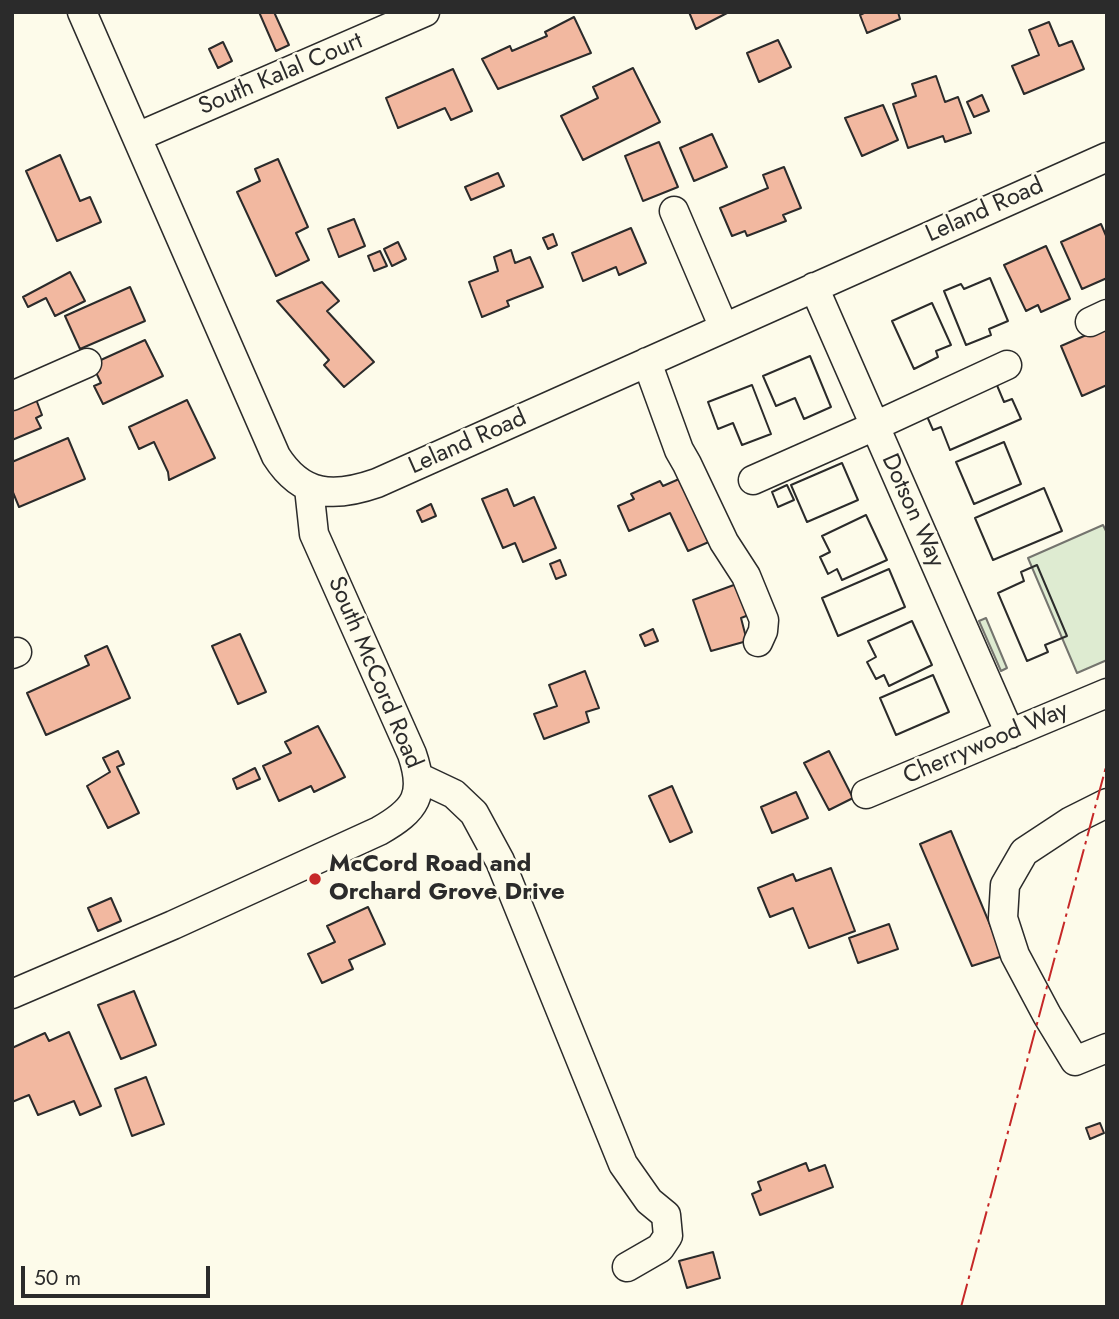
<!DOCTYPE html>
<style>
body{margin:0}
#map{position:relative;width:1119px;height:1319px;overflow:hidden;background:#fdfbea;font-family:Jost,sans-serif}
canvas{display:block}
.frame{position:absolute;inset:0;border:14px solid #2b2b2b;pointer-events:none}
.scale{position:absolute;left:21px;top:1266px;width:189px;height:32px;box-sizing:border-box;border:4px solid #2b2b2b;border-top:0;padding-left:9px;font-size:21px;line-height:24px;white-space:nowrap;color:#2b2b2b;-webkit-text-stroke:5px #fdfbea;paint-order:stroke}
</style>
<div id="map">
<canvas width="1119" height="1319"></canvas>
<div class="frame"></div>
<div class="scale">50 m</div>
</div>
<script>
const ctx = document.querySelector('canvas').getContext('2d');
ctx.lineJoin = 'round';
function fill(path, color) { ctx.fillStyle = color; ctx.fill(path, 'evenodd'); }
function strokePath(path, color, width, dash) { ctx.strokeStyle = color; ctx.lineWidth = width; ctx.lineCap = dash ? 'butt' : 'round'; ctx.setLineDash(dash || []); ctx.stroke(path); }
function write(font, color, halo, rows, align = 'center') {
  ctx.font = font + ' Jost,sans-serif'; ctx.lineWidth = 5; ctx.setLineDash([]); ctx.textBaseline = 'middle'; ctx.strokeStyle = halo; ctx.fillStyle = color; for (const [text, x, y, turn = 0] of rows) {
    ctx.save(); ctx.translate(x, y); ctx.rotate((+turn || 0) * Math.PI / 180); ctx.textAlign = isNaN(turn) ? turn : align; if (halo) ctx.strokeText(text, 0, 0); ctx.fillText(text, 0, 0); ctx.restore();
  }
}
const green = new Path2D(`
 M1103,525L1107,533V660L1077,673L1028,558Z
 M986,618L1007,668L1001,671L979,621Z`);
fill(green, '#deebd1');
strokePath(green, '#74746e', 2);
const building = new Path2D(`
 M259,12H274L289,45L276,51Z
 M689,12H729L696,29Z
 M866,12H898L900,19L867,33L860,15Z
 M574,17L591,53L498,89L482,59L510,46L512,51L547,36L545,32Z
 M1049,22L1059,46L1072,41L1084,69L1024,94L1012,66L1039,55L1029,30Z
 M778,40L791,67L759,82L747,53Z
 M223,42L232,61L218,68L209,49Z
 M633,68L660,122L583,160L561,116L598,98L593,87Z
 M453,69L472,111L451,120L445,108L398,128L386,98Z
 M936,76L945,102L958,97L971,133L945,142L943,136L908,148L893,104L916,96L912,84Z
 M982,95L989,111L974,117L967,102Z
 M883,105L898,140L862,156L845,118Z
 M712,134L727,167L694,181L680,148Z
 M659,142L678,187L643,201L625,156Z
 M60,155L80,201L90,197L101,222L57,241L26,171Z
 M278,159L308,227L296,233L309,260L276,276L237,192L260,181L255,169Z
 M784,167L801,208L783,215L786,221L747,236L745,231L732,236L720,208L768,188L763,175Z
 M498,173L504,186L471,200L465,187Z
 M354,219L365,246L339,257L328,229Z
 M1101,224L1107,238V278L1082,289L1061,242Z
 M631,228L646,263L619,275L616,267L583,281L572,253Z
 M553,234L557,245L548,249L543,238Z
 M398,242L406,259L392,266L384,249Z
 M1046,246L1070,299L1041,312L1038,305L1026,311L1004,265Z
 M511,250L515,263L530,257L543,287L507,301L509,306L482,317L469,282L498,271L494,257Z
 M380,251L387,266L374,271L368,256Z
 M70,272L85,301L55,316L46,298L28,307L23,297Z
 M990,278L1008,321L989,329L991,335L966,345L944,291L961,284L964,289Z
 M990,278L1008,321L989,329L991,335L966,345L944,291L961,284L964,289Z
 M322,282L339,301L327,311L374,362L344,387L324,365L329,360L277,301Z
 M130,287L145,321L80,349L65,316Z
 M932,303L951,345L936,351L938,357L914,369L892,321Z
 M932,303L951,345L936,351L938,357L914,369L892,321Z
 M1107,326V385L1082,396L1061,346Z
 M145,340L163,376L103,404L94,386L101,383L92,364Z
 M810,356L831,407L804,419L795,398L776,406L763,376Z
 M810,356L831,407L804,419L795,398L776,406L763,376Z
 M996,383L1004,402L1012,399L1021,419L950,450L941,427L933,430L926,414Z
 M996,383L1004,402L1012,399L1021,419L950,450L941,427L933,430L926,414Z
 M752,385L771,434L742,445L733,423L718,429L708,402Z
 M752,385L771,434L742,445L733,423L718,429L708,402Z
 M34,394L42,415L36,418L41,428L12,440V403Z
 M187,400L215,458L169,480L168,472L154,442L139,449L129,427Z
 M68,438L85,479L19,507L12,490V462Z
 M1004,442L1021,484L974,504L956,462Z
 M1004,442L1021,484L974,504L956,462Z
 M842,463L858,500L807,522L791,485Z
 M842,463L858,500L807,522L791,485Z
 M686,476L718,538L688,551L670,513L629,531L618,506L634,499L631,494L660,481L663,486Z
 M787,485L794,500L778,507L772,492Z
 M787,485L794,500L778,507L772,492Z
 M1044,488L1062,531L993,560L975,518Z
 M1044,488L1062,531L993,560L975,518Z
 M507,489L514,506L534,497L556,548L523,562L515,543L503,548L482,499Z
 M431,504L436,516L422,522L417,511Z
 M866,515L887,560L842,580L837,569L828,574L820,557L830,552L822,536Z
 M866,515L887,560L842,580L837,569L828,574L820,557L830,552L822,536Z
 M560,560L566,575L556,579L550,564Z
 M1037,565L1067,636L1045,645L1048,652L1027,661L998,593L1024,581L1021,572Z
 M1037,565L1067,636L1045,645L1048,652L1027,661L998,593L1024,581L1021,572Z
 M889,569L905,607L838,636L822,598Z
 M889,569L905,607L838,636L822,598Z
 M742,582L754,613L741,618L747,641L711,651L693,600Z
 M912,621L932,665L889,686L884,675L876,679L867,662L876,657L868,641Z
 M912,621L932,665L889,686L884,675L876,679L867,662L876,657L868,641Z
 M653,629L658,641L645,646L640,635Z
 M240,634L266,692L238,704L212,646Z
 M107,646L130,698L46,735L27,693L89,665L85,656Z
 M585,671L599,708L586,712L589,722L544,739L534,714L557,706L549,685Z
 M933,675L949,712L896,735L880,698Z
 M933,675L949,712L896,735L880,698Z
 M318,726L345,777L314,792L311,786L279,801L263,766L291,753L285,742Z
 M118,751L124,764L117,767L139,813L108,828L87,786L110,772L103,758Z
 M829,751L853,798L829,810L804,763Z
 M255,768L260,779L237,789L233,779Z
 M672,786L692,832L670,842L649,796Z
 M796,792L808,818L772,833L761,807Z
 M951,831L1003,956L972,966L920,844Z
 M831,868L855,931L809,948L793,908L770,917L758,888L793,874L796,881Z
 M111,898L121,921L98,931L88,908Z
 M368,907L385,944L349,960L353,969L322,983L308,954L335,942L327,926Z
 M889,924L898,949L858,963L849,938Z
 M134,991L156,1045L121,1059L98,1005Z
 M69,1032L101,1106L80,1115L74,1101L38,1115L29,1095L12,1102V1048L45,1033L49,1041Z
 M146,1077L164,1124L132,1136L115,1089Z
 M1100,1123L1104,1133L1090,1139L1086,1128Z
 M806,1163L809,1171L825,1165L833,1187L760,1215L752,1194L761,1190L758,1182Z
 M713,1252L720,1278L687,1288L679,1261Z`);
fill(building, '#f2b8a0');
strokePath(building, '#2b2b2b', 2);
const minor = new Path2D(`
 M82,12L276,456C302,497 334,498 377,483L1107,157
 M137,137L425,12
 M674,211L724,328
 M814,287L1010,734
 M1090,322L1107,314
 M647,362L679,450L687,464L724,542L746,576L764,620L763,631L758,642
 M12,396L87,363
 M753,480L875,426L1007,365
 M12,654L17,652
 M418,777L454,794L474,813L500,861L623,1164L649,1201L666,1215L668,1236L660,1248L627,1267
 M866,794L1107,693
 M1107,803L1071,821L1024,852L1005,885L1003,918L1015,955L1047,1015L1075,1061L1107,1048
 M12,994L173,925L379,831C416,810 426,795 412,754L314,534L309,488`);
strokePath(minor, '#2b2b2b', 31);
strokePath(minor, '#fdfbea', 28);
strokePath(new Path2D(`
 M961,1307L1107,763`), '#c62828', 2, [24, 5, 3.5, 5]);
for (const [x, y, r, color] of [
 [315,879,7,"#c62828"]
]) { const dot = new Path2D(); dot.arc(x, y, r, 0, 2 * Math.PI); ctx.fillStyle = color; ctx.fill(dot); strokePath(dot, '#fdfbea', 2.5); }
write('24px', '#2b2b2b', '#fdfbea', [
 ["South Kalal Court",281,75,-23],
 ["Leland Road",985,211,-24],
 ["Leland Road",468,443,-24],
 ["Dotson Way",912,511,66],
 ["South McCord Road",374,673,67],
 ["Cherrywood Way",986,744,-23]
]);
write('bold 24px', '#2b2b2b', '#fdfbea', [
 ["McCord Road and",329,865],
 ["Orchard Grove Drive",329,893]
], 'left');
</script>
